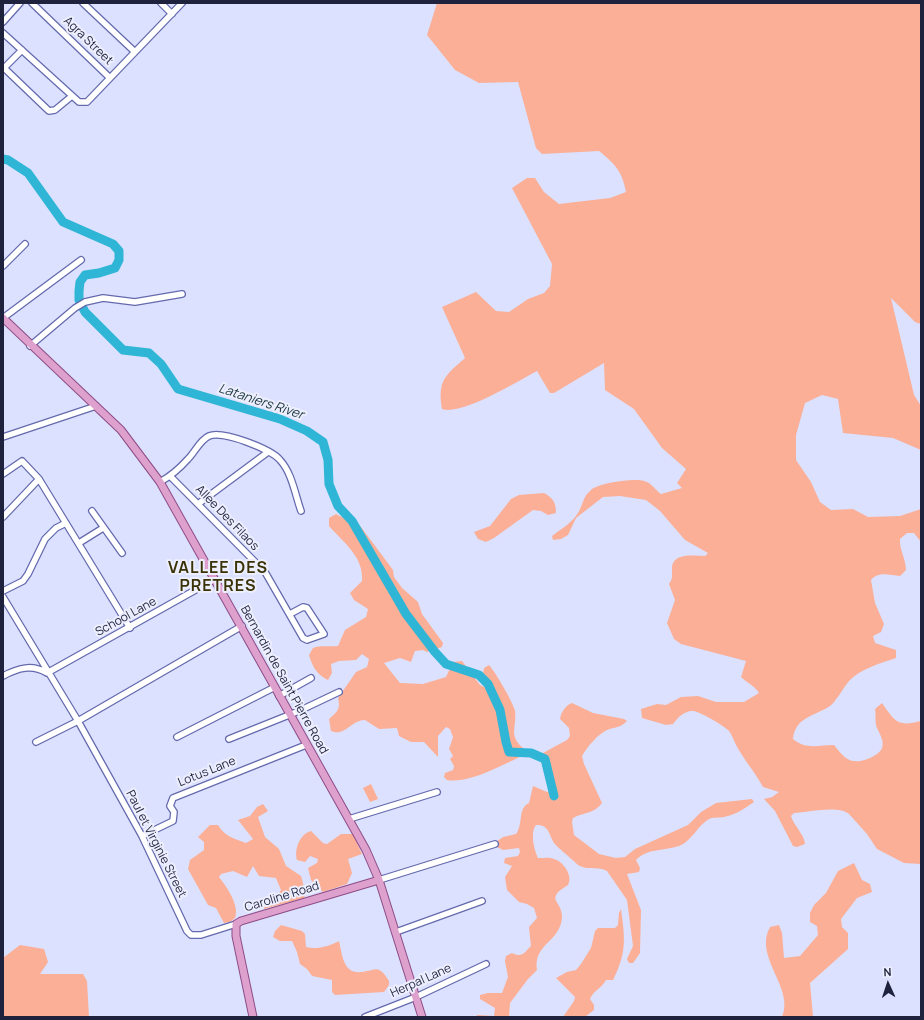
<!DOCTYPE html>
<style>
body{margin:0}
#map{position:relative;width:924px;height:1020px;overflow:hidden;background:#dce1ff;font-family:Manrope,sans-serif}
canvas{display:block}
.frame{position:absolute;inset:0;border:4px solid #1f223d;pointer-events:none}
.north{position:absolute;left:868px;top:964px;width:40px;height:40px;-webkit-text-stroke:3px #edeffe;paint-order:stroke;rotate:357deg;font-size:11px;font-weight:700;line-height:16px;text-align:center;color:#1f223d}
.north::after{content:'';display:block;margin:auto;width:14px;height:18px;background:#1f223d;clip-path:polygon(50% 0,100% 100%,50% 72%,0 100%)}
</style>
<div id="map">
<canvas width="924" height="1020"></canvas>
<div class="frame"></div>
<div class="north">N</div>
</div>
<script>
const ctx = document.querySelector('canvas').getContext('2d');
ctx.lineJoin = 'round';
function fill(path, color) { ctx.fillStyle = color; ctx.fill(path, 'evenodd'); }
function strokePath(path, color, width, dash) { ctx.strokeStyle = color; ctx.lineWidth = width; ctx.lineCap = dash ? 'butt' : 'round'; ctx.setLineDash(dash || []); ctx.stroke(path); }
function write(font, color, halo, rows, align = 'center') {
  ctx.font = font + ' Manrope,sans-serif'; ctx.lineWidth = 4; ctx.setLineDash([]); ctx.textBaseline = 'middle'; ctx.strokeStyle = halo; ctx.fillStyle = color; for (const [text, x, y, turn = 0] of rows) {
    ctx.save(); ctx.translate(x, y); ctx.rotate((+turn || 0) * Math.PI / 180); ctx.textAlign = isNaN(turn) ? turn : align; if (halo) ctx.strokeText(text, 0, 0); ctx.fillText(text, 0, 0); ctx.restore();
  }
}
fill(new Path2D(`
 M437,3H921V324L915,322L891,298L914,395L921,406V450L893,438L843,433L838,399L822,395L805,403L796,435V460L811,482L820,502L831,510L853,509L868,517L900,516L921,509V542L914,533H907L900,539C899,549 906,559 906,570L900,576C890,575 878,571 871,580L875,603L884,624L881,632L873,636L875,643L896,650V658C881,663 860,669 849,681C844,687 835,703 830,706C815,716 795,717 793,739C806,750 818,745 834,745C845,759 851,766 870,758C874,756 880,753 882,748C885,740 878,732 876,725C875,720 876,714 875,709L882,703C895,722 898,727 921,721V864L904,863L877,849L867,834L849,814C839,805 808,812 794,813L791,816C794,826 804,834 805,844L797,847L793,846L775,811L764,799L772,797L779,792L763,787C755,772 744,760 736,745C734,741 732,735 729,731C723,725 702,713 694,711C685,710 678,717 673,724L666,725L642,718L641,709L657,704L666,705L681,697L698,696L716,702H744L759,693C754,685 747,683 741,677L746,661L681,644L674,639L667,623L675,600L669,584C673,578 672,576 672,569C672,552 694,556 705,556L708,553L685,540L660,511L646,500L620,496L603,497L576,518L568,535L561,539L553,540L552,536C561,529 572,523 578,513C583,505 583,496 591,490C599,483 634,478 644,481C652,483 655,490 661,494L682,488L677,483L686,469L662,448L634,409L605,390L604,363L554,393H550L537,371C518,381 462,416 442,409C437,380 446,375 465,358L442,307L476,292L496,311L509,312L528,299L544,293L550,286L552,264L512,188L527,178H535L544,192L559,204L610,198L626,192C622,171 615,164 599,151L542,154L536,148L518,82L479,83L455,70L427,35Z
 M544,493C553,498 556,502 556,513L548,515L541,511L533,510L494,538L486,542L478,539L474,532L490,526L511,499L519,495Z
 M336,514L361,527L393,570L394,577L402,588L418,602L422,614L443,643L442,647L427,652L423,650L415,651L411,662L400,658L384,663L400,683L423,684L446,677L453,662L462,661L480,685L493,691L483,674L484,668L489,665C496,673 513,702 515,711C517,728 508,735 523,748L522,756C502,765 469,784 447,780L444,777L445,773L453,770L454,766L450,759L453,756L449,749L453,737L450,729L446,727L438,736V757L424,742H411L399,736L397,728L379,729L365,720C351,720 345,737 331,731L329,719C337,712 341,709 338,698L356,672L367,667L369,659L362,654L356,660L339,661L331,664L332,673L328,680C317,675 312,666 309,655L313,648C321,645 329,647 338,646L345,630L366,617L368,609L354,600L350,593L362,581C364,557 344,543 329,526V518Z
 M572,703L593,713L624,719L627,721C620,728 615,727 607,730C598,734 587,747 582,756L584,764L602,803C594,814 584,812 573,818L572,822L574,835L599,854L616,858L625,857L635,849L688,825L701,812L716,803L752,799L754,802C744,809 735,815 724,817C719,818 712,817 709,819C698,825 692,841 679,846C665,851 647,848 636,860L640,868L639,872L627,874L641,910L640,953L633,963H629L627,959L633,946L627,900L607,871C599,866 584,871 577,864C574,861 555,845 554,843C549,835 549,824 536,825C530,833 534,849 538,858C543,858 550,857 554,859C564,862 573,876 568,885C543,900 563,900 562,918C560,942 533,944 537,970L528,979L510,1003L509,1017H476L477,1015L494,1016L495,1008L480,999V995L488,993H502L508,977L505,961L506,956L512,953C522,958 524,953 531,946L529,927L537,918L534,908L527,904L519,902L507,890L505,877L512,866L504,863L505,858L518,856L520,852L519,848L503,850L495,846L496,842L503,837L516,834C524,823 517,809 529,803L533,786L547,792L553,790C552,776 552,764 541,754L567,740L570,736L569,728L560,719C561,712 566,705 572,703Z
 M371,784L378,799L370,802L363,788Z
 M263,804L268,811L258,817L265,837L279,849L286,866L301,876L304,887L307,890L304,898L264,909L266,902L277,896L281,890L276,878L259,876L253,866L247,877L233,871L221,874L219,877C227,887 240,906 235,918L230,922L224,923L216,908L208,905L188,869L190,860L204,850V842L198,837L210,825H218C224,836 235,839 246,843L253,839L238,820L250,816L257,807Z
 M311,831L323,843L327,844L341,834H353L362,854L348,859L352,873L347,884L323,892L311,880L308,868L317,863L318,859L310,856L305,862L297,860C294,849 300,834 311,831Z
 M854,863L862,880L870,884L872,892L857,898L841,919L842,927L848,933V949L810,983L813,1017H782C795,988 753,957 770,927L779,925L782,933L784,958L800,956L818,935L817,926L810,922V913L814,905L826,893L838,871Z
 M621,909C625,939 627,952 613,980H606C602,988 593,991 590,999L594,1005V1010L585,1017H563L574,1001L575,997L556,978L567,972L576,970L581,964L591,948L595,931L598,928H615L618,925L619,913Z
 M281,925L302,931L305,934L306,947C317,950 329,946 339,941C343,959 344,977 367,971C371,971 376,968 379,970C383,971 387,978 389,981V985L384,992L335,995L332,992V980L312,976L307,969L300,964L297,952L292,941H280L273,937L275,931Z
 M20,945L44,949L48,962L40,974H83L87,981L89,1017H3V958Z`), '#fbaf96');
strokePath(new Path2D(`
 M3,159L8,160L28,173L63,222L113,244L119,251V260L115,268L99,273L85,275L80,282L79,291V300L85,312L123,350L149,353L161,364L178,389L280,419L307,431L323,442L328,460L329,484L338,506L352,521L406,614L435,652L446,664L479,675L488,684L500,710L506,742L509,752L531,753L545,759L554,796`), '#2fb5d5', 9);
const minor = new Path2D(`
 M32,3L110,78
 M83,3L135,52
 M161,3L172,14
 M3,22L20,3
 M3,33L79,102H87L182,3
 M3,67L49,111L55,110L72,96
 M4,68L22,50
 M3,266L25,244
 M3,318L81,260
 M30,346L75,308L85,302L103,298L135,302L182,294
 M3,437L96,406
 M3,474L22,461L39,479L130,628
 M170,476L265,572L303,638L307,640L324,634L307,608L303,607L290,614
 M160,482C171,476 180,468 188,459C195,452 200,440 209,436C222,430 271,449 280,460C292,473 295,494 301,511
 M198,504L268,452
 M92,511L122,553
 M3,517L39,479
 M79,543L103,528
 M3,591L23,581L28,574L45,539L56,528L66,523
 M3,597L78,721L36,742
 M3,676C18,668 32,664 47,673L215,579
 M279,696L311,678
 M177,737L275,687
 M229,739L299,711L339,692
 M349,819L437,792
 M142,836L173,821L174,812L170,806L173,798L306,745
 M379,880L495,844
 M236,924L201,935H191L187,931L142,836L78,721L242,626
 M396,932L482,901
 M365,1017L416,997L486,964`);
const major = new Path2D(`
 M3,318L121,430L160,482L366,850L379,880L422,1017
 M253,1017L236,936V924L241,921L379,880`);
strokePath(minor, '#646aad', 8);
strokePath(major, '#8d4c86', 9);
strokePath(minor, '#fff', 5.5);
strokePath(major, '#dea1ce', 7);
write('12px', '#1f223d', '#edeffe', [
 ["Agra Street",88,41,44],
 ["Allee Des Filaos",227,518,46],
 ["School Lane",126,617,-29],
 ["Bernardin de Saint Pierre Road",284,680,61],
 ["Lotus Lane",207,772,-22],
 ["Paul et Virginie Street",156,844,63],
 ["Caroline Road",282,897,-17],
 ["Herpal Lane",421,981,-24]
]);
write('italic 13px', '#213c44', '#edeffe', [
 ["Lataniers River",261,402,18]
]);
ctx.letterSpacing = '1px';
write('bold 16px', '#3a3206', '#edeffe', [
 ["VALLEE DES",218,569],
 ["PRETRES",218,587]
]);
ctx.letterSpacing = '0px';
</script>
